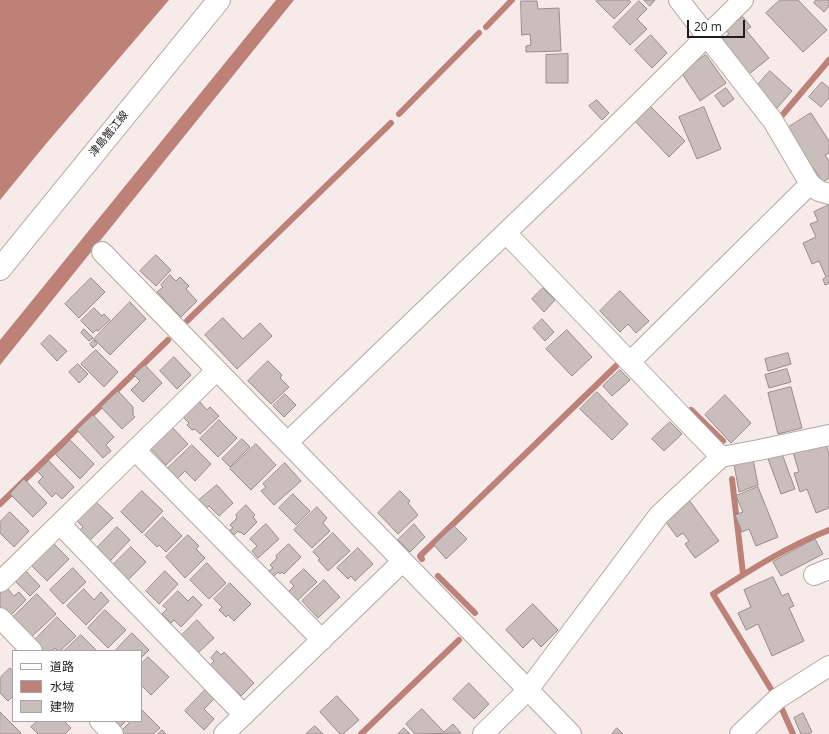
<!DOCTYPE html>
<meta charset="utf-8">
<style>
body{margin:0}
#map{position:relative;width:829px;height:734px;overflow:hidden;background:#f7ebe9;font-family:"Open Sans","Noto Sans JP",sans-serif}
canvas{display:block}
.legend{position:absolute;left:12px;top:650px;width:130px;height:72px;box-sizing:border-box;background:#fff;border:1px solid #a6a4a4;margin:0;padding:5px 7px;list-style:none;font-size:12px;color:#201c1c}
.legend li{display:flex;align-items:center;gap:8px;height:20px}
.legend b{width:20px;border:1px solid #a6a4a4}
.scale{position:absolute;left:687px;top:20px;width:58px;height:18px;box-sizing:border-box;border:2px solid #201c1c;border-top:0;padding-left:5px;font-size:12px;line-height:14px;white-space:nowrap;color:#201c1c;-webkit-text-stroke:3px #fff;paint-order:stroke}
</style>
<div id="map">
<canvas width="829" height="734"></canvas>
<ul class="legend">
<li><b style="height:5px;background:#fff"></b>道路</li>
<li><b style="height:11px;background:#bd8177"></b>水域</li>
<li><b style="height:11px;background:#c9bebb"></b>建物</li>
</ul>
<div class="scale">20 m</div>
</div>
<script>
const ctx = document.querySelector('canvas').getContext('2d');
ctx.lineJoin = 'round';
function fill(path, color) { ctx.fillStyle = color; ctx.fill(path, 'evenodd'); }
function strokePath(path, color, width, dash) { ctx.strokeStyle = color; ctx.lineWidth = width; ctx.lineCap = dash ? 'butt' : 'round'; ctx.setLineDash(dash || []); ctx.stroke(path); }
function write(font, color, halo, rows, align = 'center') {
  ctx.font = font + ' "Open Sans","Noto Sans JP",sans-serif'; ctx.lineWidth = 4; ctx.setLineDash([]); ctx.textBaseline = 'middle'; ctx.strokeStyle = halo; ctx.fillStyle = color; for (const [text, x, y, turn = 0] of rows) {
    ctx.save(); ctx.translate(x, y); ctx.rotate((+turn || 0) * Math.PI / 180); ctx.textAlign = isNaN(turn) ? turn : align; if (halo) ctx.strokeText(text, 0, 0); ctx.fillText(text, 0, 0); ctx.restore();
  }
}
fill(new Path2D(`
 M0,0H169L45,145L0,200Z
 M276,0H294L0,365V340Z`), '#bd8177');
strokePath(new Path2D(`
 M486,27L512,0
 M399,114L479,33
 M779,119L829,60
 M187,321L391,123
 M691,410L723,441
 M732,479L743,574
 M0,504L168,340
 M422,559L420,556L616,366
 M438,576L475,613
 M774,694L713,594C750,570 788,546 829,530
 M781,707L793,734
 M361,734L459,640`), '#bd8177', 6);
const building = new Path2D(`
 M597,0H629L631,2L614,19L596,1Z
 M644,0H655L650,6Z
 M780,0H798L827,30L803,52L766,13Z
 M816,0H829V6L824,12L814,3Z
 M521,1H537L538,9L559,8L561,51L526,52V46L531,45L530,34L522,35Z
 M639,1L647,9L637,19L647,29L630,45L613,27Z
 M743,17L751,27L746,30L769,58L744,78L715,44L729,34L726,30Z
 M651,35L667,53L652,68L635,50Z
 M568,54V83H546V55Z
 M706,55L726,83L700,101L681,72Z
 M770,71L792,91L777,108L755,88Z
 M822,82L829,88V98L821,107L809,97Z
 M726,88L734,99L723,107L715,96Z
 M597,100L609,113L602,120L589,106Z
 M648,104L685,141L669,157L633,119Z
 M704,107L721,149L697,159L679,117Z
 M811,113L829,141V153L825,155L829,161V178L823,182L814,169L811,171L784,130Z
 M829,205V283L825,285L823,279L826,277L819,261L812,264L803,243L816,237L810,224L818,221L814,212Z
 M156,255L171,270L156,286L140,271Z
 M170,275L176,281L180,277L189,286L186,289L197,301L181,317L157,292L163,287L161,285Z
 M91,278L105,292L79,318L65,304Z
 M543,288L555,300L544,312L532,299Z
 M620,291L649,321L636,333L628,324L620,332L600,311Z
 M130,302L146,319L110,355L94,339Z
 M94,308L102,316L104,314L110,320L98,331L96,330L93,333L81,321Z
 M223,318L243,339L260,323L272,336L237,369L205,335Z
 M542,319L554,332L545,341L533,328Z
 M84,329L93,338L89,341L81,333Z
 M567,330L592,357L572,376L546,349Z
 M50,335L67,351L57,361L41,344Z
 M94,340L97,344L93,348L90,344Z
 M96,350L118,372L104,387L81,364Z
 M788,353L791,364L768,371L765,359Z
 M174,357L191,375L177,389L160,371Z
 M268,361L282,375L280,378L289,387L271,404L248,381Z
 M78,364L88,374L79,383L69,372Z
 M145,365L162,383L143,402L131,390L140,381L134,375Z
 M787,369L791,382L769,388L765,375Z
 M620,370L630,380L612,396L603,386Z
 M791,387L802,428L778,434L768,393Z
 M118,391L133,407V415L135,417L122,429L101,407Z
 M597,392L628,424L612,440L580,409Z
 M285,394L296,405L284,417L273,406Z
 M725,395L751,423L731,443L705,415Z
 M198,400L207,410L210,407L219,416L200,434L195,429L192,430L187,425L189,423L182,416Z
 M93,415L114,437L106,445L111,451L103,458L77,430Z
 M219,420L237,438L218,457L200,439Z
 M670,422L682,434L664,451L652,439Z
 M172,427L188,444L166,465L150,448Z
 M242,439L250,447L230,467L222,459Z
 M70,440L94,464L80,479L56,455Z
 M825,441L829,454V508L816,513L807,489L800,492L794,473L799,472L793,452Z
 M256,444L276,465L251,490L230,469Z
 M192,445L211,464L195,481L185,471L177,479L167,469Z
 M781,451L795,489L781,494L767,456Z
 M753,459L758,485L739,492L734,464Z
 M49,461L74,487L62,499L56,493L52,497L38,482L43,477L38,472Z
 M285,463L301,481L274,505L261,491L266,487L263,484Z
 M24,479L47,503L33,517L10,494Z
 M217,485L233,503L219,516L209,506L206,508L199,500Z
 M758,487L778,537L756,546L749,529L742,532L735,515L743,512L736,496Z
 M142,491L163,511L142,533L121,512Z
 M400,491L410,501L408,503L418,515L398,534L378,513Z
 M293,494L310,511L296,525L279,508Z
 M94,500L113,518L88,542L78,532L83,527L75,519Z
 M689,500L719,541L695,558L685,544L689,541L683,533L677,537L663,518Z
 M246,505L255,515L253,517L257,522L244,535L241,532L240,533L238,531L234,535L230,530L233,528L230,525L237,518L236,515Z
 M317,507L327,518L323,523L330,531L312,548L294,530Z
 M10,512L29,531L14,547L0,533V522Z
 M163,517L182,536L166,552L159,545L157,547L145,535Z
 M266,524L279,539L258,558L252,551L257,546L250,539Z
 M414,524L425,537L410,552L398,540Z
 M454,526L467,539L446,559L434,545Z
 M117,527L130,540L110,561L97,548Z
 M333,533L350,551L328,571L318,560L320,559L313,552Z
 M188,535L199,546L196,549L205,558L185,578L166,557Z
 M815,539L823,554L781,576L773,562Z
 M52,542L69,559L47,581L30,564Z
 M289,544L301,557L284,574L282,572L280,574L278,572L274,576L269,571L273,568L270,565L277,558L276,556Z
 M131,547L146,562L126,582L112,566Z
 M358,548L373,564L355,581L351,576L348,579L337,568Z
 M207,563L226,583L209,599L190,580Z
 M23,568L40,586L30,596L12,578Z
 M73,568L86,582L63,604L50,590Z
 M304,569L317,582L297,601L288,592L294,586L290,582Z
 M165,571L178,584L159,604L146,591Z
 M773,577L782,596L788,593L794,606L789,608L804,641L772,656L758,624L746,630L738,613L751,607L744,590Z
 M324,580L340,597L318,618L302,601Z
 M230,583L251,604L234,621L228,615L226,617L219,610L222,607L214,599Z
 M5,586L14,596L19,592L26,600L9,617L0,608V591Z
 M84,589L94,600L101,592L109,601L86,625L67,606Z
 M178,591L188,601L193,596L202,605L181,627L174,620L171,623L162,614L167,609L163,606Z
 M37,594L56,614L29,639L11,619Z
 M533,604L558,630L541,647L533,638L523,648L506,630Z
 M105,610L126,630L108,648L88,628Z
 M57,617L76,636L60,651H58L55,648L52,651H40L32,643Z
 M197,620L214,638L198,653L181,636Z
 M132,633L149,650L141,658V651H115Z
 M81,635L97,651H64Z
 M217,651L221,655L224,652L254,683L241,696L238,692L235,695L225,684L227,682L210,665L214,661L211,658Z
 M148,657L169,677L151,695L141,685V664Z
 M10,668L13,671V696L8,701L0,693V678Z
 M469,683L489,704L474,719L453,699Z
 M206,689L215,698L204,709L214,719L204,730L185,711Z
 M337,696L359,720L343,734H340L320,712Z
 M422,709L444,732L453,724L461,733L415,734L406,724Z
 M142,710L160,728L153,734H124L121,731L131,721H141V711Z
 M0,712L21,733L20,734H0Z
 M803,713L812,732L808,734H801L794,718Z
 M38,721H64L71,728L65,734H38L31,727Z
 M112,721H126L119,728Z
 M315,726L323,734H306Z
 M404,728L410,734H398Z
 M617,728L623,734H612Z
 M162,730L166,734H158Z`);
fill(building, '#c9bebb');
strokePath(building, '#978c8a', 1);
const minor = new Path2D(`
 M810,184L819,191L829,194
 M506,233L721,457
 M102,252L571,734
 M630,362L810,184L773,121L679,0
 M288,442L596,146L743,0
 M135,450L322,640
 M60,524L244,715
 M814,575L829,569
 M0,582L217,370
 M0,618L32,651
 M100,721L113,734
 M224,734L402,562
 M483,734L528,690L659,515L721,457L759,450L829,435
 M740,734L777,699L829,666`);
const major = new Path2D(`
 M0,269L219,0`);
strokePath(minor, '#b3a7a5', 22);
strokePath(major, '#b3a7a5', 24);
strokePath(minor, '#fff', 20);
strokePath(major, '#fff', 22);
write('11px', '#201c1c', '#fff', [
 ["津島蟹江線",109,134,-51]
]);
</script>
